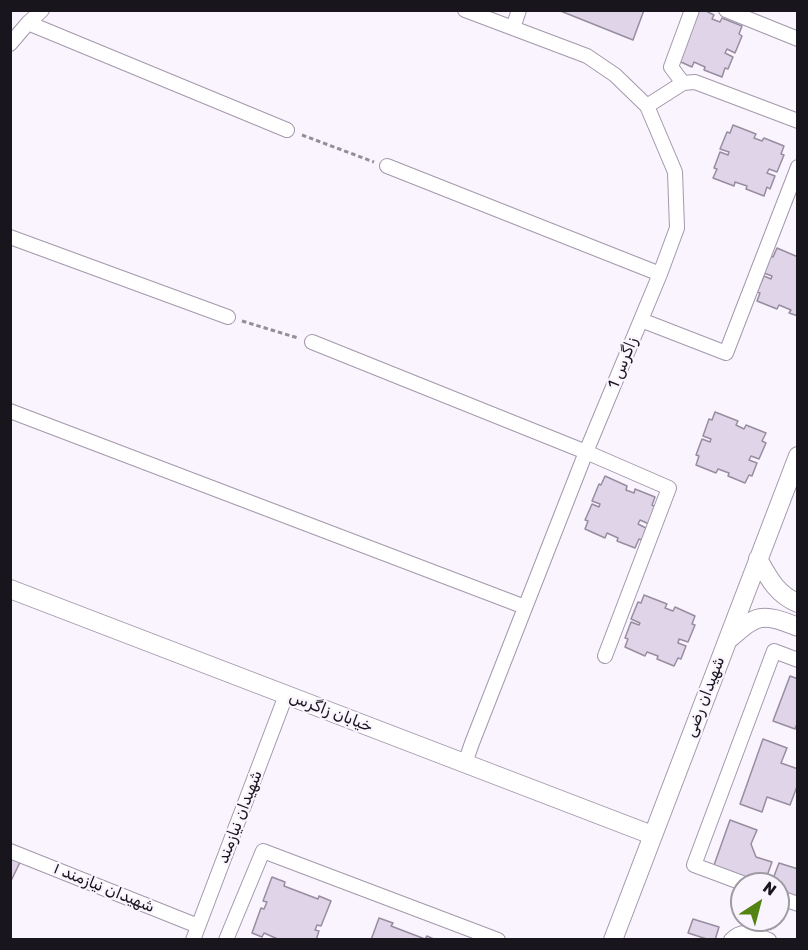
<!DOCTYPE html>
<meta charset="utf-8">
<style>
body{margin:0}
#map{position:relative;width:808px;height:950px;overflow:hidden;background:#f9f4fd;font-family:Rubik,sans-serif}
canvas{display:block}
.frame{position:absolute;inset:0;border:12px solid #19151c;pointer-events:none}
.north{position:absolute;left:730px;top:872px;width:60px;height:60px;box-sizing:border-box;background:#f9f4fd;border:2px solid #9f9ba3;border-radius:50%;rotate:36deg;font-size:16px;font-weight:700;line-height:24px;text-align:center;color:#19151c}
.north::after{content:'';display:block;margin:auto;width:21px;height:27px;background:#538313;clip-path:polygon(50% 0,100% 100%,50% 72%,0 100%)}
</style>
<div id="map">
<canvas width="808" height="950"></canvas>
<div class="frame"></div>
<div class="north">N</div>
</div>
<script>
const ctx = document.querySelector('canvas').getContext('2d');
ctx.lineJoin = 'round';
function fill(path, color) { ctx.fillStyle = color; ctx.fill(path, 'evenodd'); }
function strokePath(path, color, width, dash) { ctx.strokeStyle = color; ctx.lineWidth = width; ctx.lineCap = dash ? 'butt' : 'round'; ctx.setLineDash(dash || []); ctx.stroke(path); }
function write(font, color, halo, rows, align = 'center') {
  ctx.font = font + ' Rubik,"Noto Sans Arabic",sans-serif'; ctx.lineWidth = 4.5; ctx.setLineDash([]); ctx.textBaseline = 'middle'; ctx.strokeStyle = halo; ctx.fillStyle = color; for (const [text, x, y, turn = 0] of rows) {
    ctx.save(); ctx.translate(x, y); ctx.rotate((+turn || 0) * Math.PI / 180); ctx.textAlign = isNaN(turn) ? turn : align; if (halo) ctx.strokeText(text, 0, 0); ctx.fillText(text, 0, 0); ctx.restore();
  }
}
const building = new Path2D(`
 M558,10H644L633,40Z
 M689,10H704L714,15L712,19L720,22L722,18L742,26L739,34L742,36L735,53L727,49L725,53L733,57L728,69L725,68L722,77L704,70L705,67L694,62L692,67L672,58Z
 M733,125L756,134L754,138L762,141L764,138L784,146L781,154L784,155L777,172L769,169L767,173L775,176L770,189L767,187L764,196L746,189L747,186L735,182L734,186L713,178L717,169L714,168L720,152L728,155L729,152L720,149L727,132L730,133Z
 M777,248L798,257V316L789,313L791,310L779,305L777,309L757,301L760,293L757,292L764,276L771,279L772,276L764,273L771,256L773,257Z
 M715,412L738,421L736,425L744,429L746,425L766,433L762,441L766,443L759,459L751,456L749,460L757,463L752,476L749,475L745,483L728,476L729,473L718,469L716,473L696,465L699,456L696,455L702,439L710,442L711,439L703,436L709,419L712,420Z
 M605,476L627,486L626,490L634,493L635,489L655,497L652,505L656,507L649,524L640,520L638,524L646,528L642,540L639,539L635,548L617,541L618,538L607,533L605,538L585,529L588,521L585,520L592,504L599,507L600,504L592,501L599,484L601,485Z
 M644,595L667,604L665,608L673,611L675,607L695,616L692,624L695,625L688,642L679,639L678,643L686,646L681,659L678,658L674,666L657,659L658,656L647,652L645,656L625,647L628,639L625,638L631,622L639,625L640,623L631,619L638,602L641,603Z
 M790,676L798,679V721L795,729L773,721Z
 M763,739L787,748L781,763L798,769V784L790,805L767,797L762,812L740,804Z
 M730,820L757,830L751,844L756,857L772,862L764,884H756L713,868Z
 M10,851L23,856L10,883Z
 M779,863L798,869V897L778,890V884H771Z
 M272,877L285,882L284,886L318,899L319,896L331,901L321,926L317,925L315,930L319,931L316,940H280L264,933L262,937L252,933L261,908L264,909L267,902L263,901Z
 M379,918L393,923L391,926L425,939L427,936L436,940H371Z
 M693,919L719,927L715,940H710L688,933Z`);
fill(building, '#e0d4e9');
strokePath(building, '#988da0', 1.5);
const minor = new Path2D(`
 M726,10L798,39
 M28,23L287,130
 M513,28L519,10
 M10,44L28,23L42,10
 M683,83L671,67L692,10
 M647,106L683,83L695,82L798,121
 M387,166L660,274
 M10,237L228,317
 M641,320L726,353L798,167
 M312,342L586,452L669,488L605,656
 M10,411L525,607
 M465,763L472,743L586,452L660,274L677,228L675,172L647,106L615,75L587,56L465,10
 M10,851L198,926
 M745,884L694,865L774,651L798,660
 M778,897L798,904
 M193,940L286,695
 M226,940L263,851L498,940
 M731,940C743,927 755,935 769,940`);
const tertiary = new Path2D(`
 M758,559C768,577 777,595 798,603
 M10,589L652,835
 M728,640C758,614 760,612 798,627
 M613,940L798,456`);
strokePath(minor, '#a498ac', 16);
strokePath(tertiary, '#a498ac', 20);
strokePath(new Path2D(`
 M302,135L374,162
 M242,321L298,338`), '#948f97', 3, [4.5, 3]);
strokePath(minor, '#fff', 14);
strokePath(tertiary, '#fff', 18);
write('16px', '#19151c', '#f9f4fd', [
 ["زاگرس 1",623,363,-68],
 ["شهیدان رضی",705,697,-69],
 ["خیابان زاگرس",331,712,21],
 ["شهیدان نیازمند",240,817,-69],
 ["شهیدان نیازمند ۱",104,888,22]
]);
</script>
